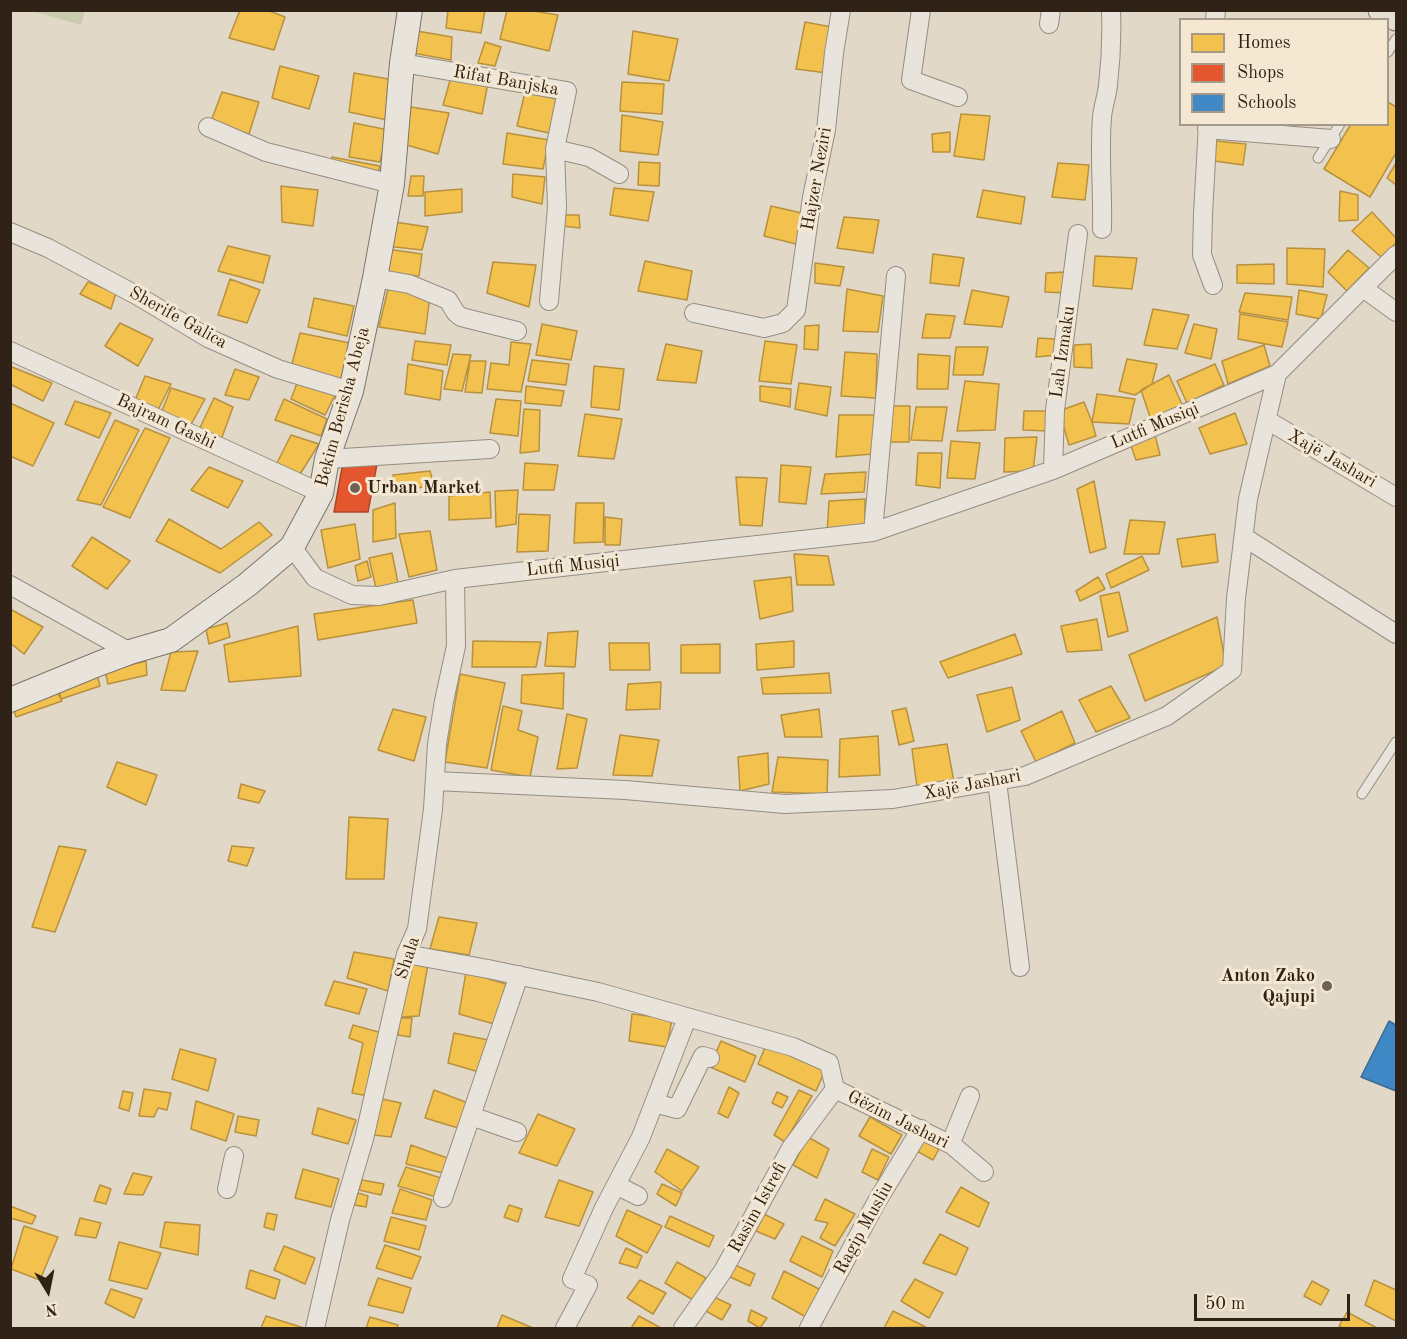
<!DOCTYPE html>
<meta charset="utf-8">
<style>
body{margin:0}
#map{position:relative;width:1407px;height:1339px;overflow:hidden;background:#e2d8c7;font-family:"Old Standard TT",serif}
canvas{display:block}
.frame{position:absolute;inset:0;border:12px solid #312217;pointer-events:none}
.legend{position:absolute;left:1179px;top:18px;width:210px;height:108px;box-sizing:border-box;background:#f4e8d3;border:2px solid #a69988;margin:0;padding:8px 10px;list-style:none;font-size:18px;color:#312217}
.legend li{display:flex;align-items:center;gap:12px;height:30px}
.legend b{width:30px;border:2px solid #a69988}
.north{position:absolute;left:18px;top:1261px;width:60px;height:60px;-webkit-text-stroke:4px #f4e8d3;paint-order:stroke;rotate:170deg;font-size:16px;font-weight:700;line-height:24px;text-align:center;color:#312217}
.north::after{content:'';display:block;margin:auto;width:21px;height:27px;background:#312217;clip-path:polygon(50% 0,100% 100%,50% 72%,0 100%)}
.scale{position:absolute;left:1194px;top:1294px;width:156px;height:27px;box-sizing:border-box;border:3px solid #312217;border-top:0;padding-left:8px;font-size:18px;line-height:21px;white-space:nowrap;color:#312217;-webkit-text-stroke:4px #f4e8d3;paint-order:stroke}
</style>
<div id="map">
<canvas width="1407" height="1339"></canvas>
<div class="frame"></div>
<ul class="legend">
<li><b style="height:16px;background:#f2c14e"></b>Homes</li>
<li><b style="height:16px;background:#e4572e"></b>Shops</li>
<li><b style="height:16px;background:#3f88c5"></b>Schools</li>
</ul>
<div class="north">N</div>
<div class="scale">50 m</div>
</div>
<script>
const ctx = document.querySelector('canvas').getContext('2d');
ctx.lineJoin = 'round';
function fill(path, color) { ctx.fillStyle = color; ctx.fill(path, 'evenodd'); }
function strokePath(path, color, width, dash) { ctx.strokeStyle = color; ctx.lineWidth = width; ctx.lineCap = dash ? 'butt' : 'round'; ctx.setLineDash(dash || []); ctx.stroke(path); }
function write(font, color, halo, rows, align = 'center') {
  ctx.font = font + ' "Old Standard TT",serif'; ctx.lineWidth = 6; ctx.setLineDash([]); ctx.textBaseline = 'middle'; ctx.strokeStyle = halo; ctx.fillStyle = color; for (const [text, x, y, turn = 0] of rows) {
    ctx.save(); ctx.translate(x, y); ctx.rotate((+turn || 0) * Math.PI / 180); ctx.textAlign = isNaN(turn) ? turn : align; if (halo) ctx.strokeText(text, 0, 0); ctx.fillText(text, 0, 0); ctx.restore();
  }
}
fill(new Path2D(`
 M32,11H85L81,25Z`), '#c8ccac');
const homes = new Path2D(`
 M240,10H267L285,17L274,50L229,38Z
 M448,10H485L481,33L446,28Z
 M507,10H527L558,15L549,51L500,39Z
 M805,22L837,28L827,73L796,69Z
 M417,31L452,37L451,60L413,53Z
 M633,31L678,39L669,81L628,74Z
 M485,42L501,47L495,66L478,63Z
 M280,66L319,76L309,109L272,98Z
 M354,73L394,80L387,120L349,112Z
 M451,77L488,83L482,114L443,105Z
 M622,82L664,84L662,114L620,111Z
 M222,92L259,102L249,134L210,124Z
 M525,92L556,99L549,133L517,126Z
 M1388,102L1396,107V153L1370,197L1324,169L1351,124H1388Z
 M411,107L449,113L438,154L403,144Z
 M961,114L990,116L984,160L954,156Z
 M622,115L663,122L658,155L620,151Z
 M354,123L388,130L380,162L349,157Z
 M950,132V152H933L932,134Z
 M507,133L549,140L543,169L503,164Z
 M1216,141L1246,144L1243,165L1214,161Z
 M332,157L380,166L377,176L330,167Z
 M639,162L660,163L659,186L638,185Z
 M1058,163L1089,165L1085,200L1052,197Z
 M1396,163V185L1387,178Z
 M513,174L545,177L542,204L512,197Z
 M411,176H424L423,196H408Z
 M281,186L318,190L313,226L282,222Z
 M614,188L654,192L648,221L610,215Z
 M462,189V212L425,216V192Z
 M983,190L1025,197L1021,224L977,217Z
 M1340,191L1358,195V220L1339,221Z
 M771,206L806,214L800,245L764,236Z
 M1372,212L1396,238V243L1381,257L1352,231Z
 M563,215H579L580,228L562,226Z
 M844,217L879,220L873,253L837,248Z
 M388,221L428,227L422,250L386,246Z
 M228,246L270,256L263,283L218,271Z
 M1287,248L1325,249L1323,287L1287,284Z
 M387,249L422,254L419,276L382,273Z
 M1348,250L1369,268L1347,291L1328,272Z
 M933,254L964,258L959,286L930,283Z
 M1095,256L1137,258L1132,289L1093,286Z
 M645,261L692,271L687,300L638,291Z
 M493,262L536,265L529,307L487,293Z
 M815,263L844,267L840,286L815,283Z
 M1274,264V284L1237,283V265Z
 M1066,272V293L1045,292L1046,273Z
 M230,279L260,290L247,323L218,315Z
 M88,282L116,293L111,309L80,294Z
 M388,289L430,296L425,334L379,327Z
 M847,289L883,296L878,332L843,331Z
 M972,290L1009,297L1002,327L964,324Z
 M1299,290L1327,295L1321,319L1296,314Z
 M1245,293L1292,297L1288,320L1239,312Z
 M314,298L354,306L347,336L308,327Z
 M1153,309L1189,315L1177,349L1144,345Z
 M926,314L955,316L950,338H922Z
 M1240,314L1288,322L1282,347L1238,339Z
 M120,323L153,339L138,366L105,346Z
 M542,324L577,331L571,360L536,355Z
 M1194,324L1217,329L1211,359L1185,353Z
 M819,325L818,350L804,349L805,326Z
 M300,333L350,343L341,382L292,364Z
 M1038,338L1057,339L1058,355L1036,357Z
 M415,341L451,345L447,365L412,360Z
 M765,341L797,345L791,384L759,381Z
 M511,342L531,344L521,392L487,389L491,363L509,365Z
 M666,344L702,351L696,383L657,380Z
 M1091,344L1092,368L1074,367V345Z
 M1264,345L1270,366L1228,384L1222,361Z
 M956,347H988L983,375H953Z
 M845,352L877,354L876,398L841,396Z
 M453,354L471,355L462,391L444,389Z
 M918,354L950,356L948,389H917Z
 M1127,359L1157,364L1152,384L1135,395L1119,391Z
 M532,360L569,364L566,385L528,381Z
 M470,361H486L482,393L465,392Z
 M408,364L443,371L440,400L405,394Z
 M1215,364L1224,385L1187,403L1177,381Z
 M594,366L624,369L619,410L591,407Z
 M12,367L52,383L43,401L10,384V370Z
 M235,369L259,377L249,400L225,395Z
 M1169,375L1184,409L1151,420L1141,390Z
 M145,376L171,384L155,416L133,405Z
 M299,378L336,393L325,415L291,399Z
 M965,381L999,384L995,430L957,431Z
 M799,383L831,387L827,416L795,409Z
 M526,386L564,391L561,406L525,403Z
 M760,386L791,389L790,407L760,401Z
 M171,388L205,399L187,432L158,421Z
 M1097,394L1135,399L1129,424L1092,422Z
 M214,398L233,407L221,440L198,432Z
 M284,399L327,419L321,436L275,420Z
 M496,399L521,401L518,436L490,433Z
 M75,401L111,413L99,438L65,424Z
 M1084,402L1092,422L1096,436L1069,445L1059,411Z
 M10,403L54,423L33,466L10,456Z
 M888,406H910L909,442H886Z
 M916,407H947L942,441L911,440Z
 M524,409L540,410L539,451L520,453Z
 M1024,411H1048V431L1023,430Z
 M1235,413L1247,444L1210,454L1199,428Z
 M585,414L622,419L614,459L578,456Z
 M839,415H875L873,454L836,457Z
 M115,420L139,430L101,505L77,500Z
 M145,428L170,438L130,518L103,507Z
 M1154,431L1160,455L1136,460L1129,440Z
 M291,435L319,444L300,474L276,465Z
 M1037,437L1033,471L1004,472L1005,438Z
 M951,441L980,443L975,479L947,478Z
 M918,453H942L940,488L916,485Z
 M525,463L558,465L554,490H523Z
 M781,465L811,467L806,504L779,502Z
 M209,467L243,481L228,508L191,490Z
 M430,471L434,485L396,492L393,475Z
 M866,472L864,492L821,494L825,474Z
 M736,477L767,478L762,526L740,525Z
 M1094,481L1106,548L1090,553L1077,489Z
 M518,490L516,524L496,527L495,491Z
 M490,492L491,518L449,520V496Z
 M865,499V528L827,534L829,501Z
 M395,503L396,538L373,542V510Z
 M576,503H604L603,542L574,543Z
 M519,514L550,515L548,551L517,552Z
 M605,517L622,519L620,545H605Z
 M169,519L221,549L259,522L272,535L220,573L156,541Z
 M1130,520L1165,522L1159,554H1124Z
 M355,524L360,559L328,568L321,530Z
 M430,531L437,570L409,577L399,534Z
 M1215,534L1218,562L1182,567L1177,539Z
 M92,537L130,561L107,589L72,566Z
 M392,553L398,583L376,588L369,558Z
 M794,554L828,556L834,585H797Z
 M1142,556L1149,570L1111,588L1106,574Z
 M367,561L371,577L358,581L355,566Z
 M791,577L793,611L760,619L754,581Z
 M1098,577L1105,589L1080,601L1076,591Z
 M1119,592L1128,631L1108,637L1100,596Z
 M413,600L417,623L318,640L314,614Z
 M10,609L43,627L24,654L10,643Z
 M1217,617L1226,666L1145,701L1129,655Z
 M1097,619L1102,650L1067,652L1061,626Z
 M227,623L230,637L209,644L206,629Z
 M298,626L301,676L229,682L224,645Z
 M578,631L575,667L545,666L548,633Z
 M1015,634L1022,654L948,678L940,662Z
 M473,641L541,642L536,667H472Z
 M794,641V667L757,670L756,644Z
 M609,643H649L650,670H610Z
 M720,644V673H681V645Z
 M198,651L185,691L161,690L171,652Z
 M146,661L147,675L108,684L105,671Z
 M564,673L563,709L521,703L522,675Z
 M829,673L831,693L763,694L761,678Z
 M97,674L100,686L61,699L59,688Z
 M460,674L505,683L487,768L445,762Z
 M661,682L660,709L626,710L628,684Z
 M1111,686L1130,718L1096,732L1079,700Z
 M1012,687L1020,720L987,732L977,695Z
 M56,690L62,701L16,717L13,707Z
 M503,706L522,711L518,730L538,737L530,777L491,770Z
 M906,708L914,741L899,745L892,711Z
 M393,709L426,717L414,761L378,750Z
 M819,709L822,737H785L781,715Z
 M1062,711L1075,743L1036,762L1021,731Z
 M567,714L587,719L577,768L557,769Z
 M620,735L659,740L652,776L613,775Z
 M878,736L880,775L839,777L840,739Z
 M947,744L954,782L917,787L912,749Z
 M768,753L769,784L740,791L738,757Z
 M778,757L828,760L827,794L772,792Z
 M117,762L157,775L146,805L107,787Z
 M241,784L265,791L259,803L238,798Z
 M349,817L388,819L384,879H346Z
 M59,846L86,850L55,932L32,927Z
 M232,846L254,848L247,866L228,861Z
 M439,917L477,923L469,955L430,949Z
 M354,952L394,959L388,991L347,978Z
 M408,959L428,964L419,1016L401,1017Z
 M466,972L506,984L494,1024L459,1014Z
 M334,981L367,989L359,1014L325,1005Z
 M632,1014L672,1019L667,1047L629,1041Z
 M399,1018H412L410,1037L398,1035Z
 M353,1025L382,1033L368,1096L352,1093L363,1043L349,1038Z
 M454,1033L488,1040L479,1072L448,1063Z
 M721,1041L756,1056L745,1082L710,1067Z
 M767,1043L826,1068L816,1091L758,1064Z
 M180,1049L216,1059L208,1091L172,1079Z
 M729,1087L739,1093L728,1118L718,1113Z
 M144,1089L171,1093L167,1110L158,1108L154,1117L139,1116Z
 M434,1090L468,1103L458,1128L425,1118Z
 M799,1090L812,1096L785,1142L774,1135Z
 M123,1091L133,1093L129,1111L119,1108Z
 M777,1092L788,1097L782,1108L772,1103Z
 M382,1099L401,1103L391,1137L374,1135Z
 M196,1101L234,1114L226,1141L191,1129Z
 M318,1108L356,1120L348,1144L312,1134Z
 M538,1114L575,1129L557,1166L519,1153Z
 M238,1116L259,1120L256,1136L235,1132Z
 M870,1117L902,1135L891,1154L859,1136Z
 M808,1137L829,1149L817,1178L793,1165Z
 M923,1139L939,1149L933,1160L915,1150Z
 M411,1145L450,1159L443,1173L406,1164Z
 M667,1149L699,1167L682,1191L655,1172Z
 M872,1149L889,1157L878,1180L862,1172Z
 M406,1167L441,1178L436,1197L398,1186Z
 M303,1169L339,1179L331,1207L295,1198Z
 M133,1173L152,1177L143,1195L124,1194Z
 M362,1180L384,1184L381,1195L359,1190Z
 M559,1180L593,1192L579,1226L545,1217Z
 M662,1184L682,1193L676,1206L657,1194Z
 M100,1185L111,1189L106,1204L94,1201Z
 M961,1187L989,1203L979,1227L946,1212Z
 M400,1189L432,1200L426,1220L392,1213Z
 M358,1193L368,1196L366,1207L354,1205Z
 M825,1199L855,1214L835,1246L820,1238L828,1223L815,1220Z
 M509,1205L522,1209L518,1222L504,1217Z
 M10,1206L36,1216L32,1224L10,1218Z
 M627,1210L662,1226L647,1253L616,1236Z
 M267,1213L277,1215L274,1230L264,1227Z
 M764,1214L784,1224L775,1239L756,1231Z
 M670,1216L714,1236L709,1247L665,1227Z
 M391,1217L426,1226L419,1250L384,1241Z
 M80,1218L101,1223L96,1238L75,1235Z
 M165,1222L200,1225L198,1255L160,1247Z
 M24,1226L58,1237L40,1280L11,1269Z
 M940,1234L968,1248L956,1275L923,1263Z
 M802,1236L833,1251L822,1277L790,1261Z
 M119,1242L161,1253L147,1289L109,1280Z
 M385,1245L421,1257L412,1279L376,1268Z
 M284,1246L315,1258L305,1284L274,1270Z
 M626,1248L642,1256L637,1268L619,1263Z
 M677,1262L706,1278L693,1300L665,1283Z
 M733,1264L755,1274L750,1286L728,1276Z
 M250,1270L280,1280L275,1299L246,1288Z
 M784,1271L821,1290L806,1317L772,1298Z
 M378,1278L411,1288L403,1313L368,1305Z
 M915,1279L943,1293L929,1318L901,1301Z
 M640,1280L666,1293L653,1314L627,1298Z
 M1374,1280L1396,1290V1321L1365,1305Z
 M1312,1281L1329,1290L1321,1305L1304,1296Z
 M111,1289L142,1299L134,1318L105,1303Z
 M714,1297L731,1305L722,1320L706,1311Z
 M751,1310L767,1318L760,1328L748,1321Z
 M893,1311L926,1327L884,1328Z
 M1347,1312L1377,1328H1344L1339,1326Z
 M502,1315L533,1328H497Z
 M266,1316L304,1328H261Z
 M639,1316L661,1328H631Z
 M370,1317L398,1325L397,1328H366Z`);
fill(homes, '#f2c14e');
strokePath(homes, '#b8913e', 1.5);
const shops = new Path2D(`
 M343,462L377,464L368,512H334Z`);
fill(shops, '#e4572e');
strokePath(shops, '#ae4727', 1.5);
const schools = new Path2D(`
 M1389,1021L1396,1025V1091L1361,1077Z`);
fill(schools, '#3f88c5');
strokePath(schools, '#3b6991', 1.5);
const lane = new Path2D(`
 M1388,52L1396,39
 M1318,158L1340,124
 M1362,794L1396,742`);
const street = new Path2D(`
 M921,10L911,80L958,97
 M1215,20L1216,10
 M1049,24L1051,10
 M402,63L567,91L555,149L557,207L549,301
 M1208,124L1203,214L1202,255L1213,285
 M208,127L266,152L392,184
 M1207,129L1331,139
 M555,149L589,157L619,174
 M1102,229C1103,192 1099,154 1102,117C1103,106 1107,96 1108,85C1111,60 1112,35 1111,10
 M10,232L48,248L138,296L208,338L278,369L351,391
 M375,278L409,284L448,300L456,313L461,317L517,331
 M1363,288L1396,312
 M694,313L764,328L783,323L796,310L812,197L826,130L834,53L841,10
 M10,351L321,493
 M1267,420L1396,497
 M327,459L490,449
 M1053,470L1055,410L1078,234
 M873,532L896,276
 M1244,537L1396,634
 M292,547L315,578L352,595L379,596L455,579L873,532L1053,470L1277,374L1396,255
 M10,585L130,652
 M435,781L625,790L785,804L893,799L1025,776L1167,716L1232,670L1236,598L1248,499L1277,374
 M997,781L1020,967
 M406,954L488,969L598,992L793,1047L829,1063L835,1089L952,1145L984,1172
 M654,1103L677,1109L703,1056L710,1058
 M471,1116L517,1132
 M952,1145V1140L970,1096
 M616,1185L638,1196
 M227,1189L234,1156
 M443,1198L519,975
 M315,1328L340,1220L364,1139L406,954L417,929L433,809L437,744L444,701L456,646L455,579
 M565,1328L588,1285L572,1279L604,1208L641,1137L687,1018
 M683,1328L723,1271L791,1148L835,1089
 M809,1328L877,1201L921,1129`);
const secondary = new Path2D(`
 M10,700L98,664L130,652L171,640L247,585L292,547L321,493L327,459L351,391L375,278L392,184L402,63L410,10`);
const primary = new Path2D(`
 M1382,10L1396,17`);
strokePath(lane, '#958d82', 11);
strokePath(street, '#958d82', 20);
strokePath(secondary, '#7c746b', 26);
strokePath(primary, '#7c746b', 29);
strokePath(lane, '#e8e3db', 9);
strokePath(street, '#e8e3db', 18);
strokePath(secondary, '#e8e3db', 24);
strokePath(primary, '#e5ded4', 27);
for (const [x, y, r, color] of [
 [355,488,6,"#6f6255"],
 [1327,986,6,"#6f6255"]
]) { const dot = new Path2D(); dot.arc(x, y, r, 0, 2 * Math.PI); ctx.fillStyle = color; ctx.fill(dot); strokePath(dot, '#f4e8d3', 2); }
write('18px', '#312217', '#f4e8d3', [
 ["Rifat Banjska",506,81,10],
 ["Hajzer Neziri",817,179,-80],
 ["Sherife Galica",178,318,29],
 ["Lah Izmaku",1063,352,-82],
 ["Bekim Berisha Abeja",343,407,-75],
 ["Bajram Gashi",166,422,25],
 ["Lutfi Musiqi",1155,426,-23],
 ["Xajë Jashari",1332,459,30],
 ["Lutfi Musiqi",573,566,-6],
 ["Xajë Jashari",972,785,-11],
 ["Shala",408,958,-72],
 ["Gëzim Jashari",898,1120,26],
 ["Rasim Istrefi",758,1208,-61],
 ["Ragip Musliu",864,1228,-61]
]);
write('bold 18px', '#312217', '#f4e8d3', [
 ["Urban Market",367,488],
 ["Anton Zako",1315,976,"right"],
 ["Qajupi",1315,997,"right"]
], 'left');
</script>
